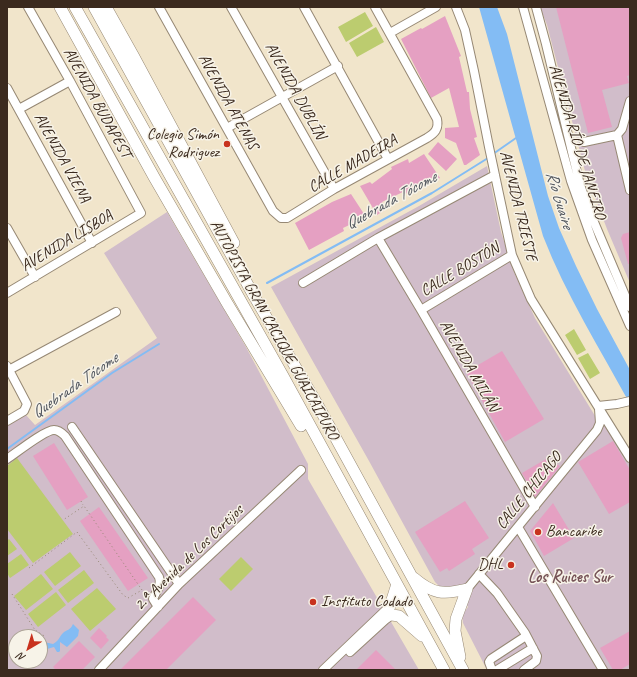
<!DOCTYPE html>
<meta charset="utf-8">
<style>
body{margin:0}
#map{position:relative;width:637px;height:677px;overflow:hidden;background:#f1e5cb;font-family:Caveat,sans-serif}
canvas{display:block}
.frame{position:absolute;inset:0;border:8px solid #3b2a1e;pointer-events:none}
.north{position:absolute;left:8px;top:629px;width:40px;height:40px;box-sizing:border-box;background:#f7f3e8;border:1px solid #aca397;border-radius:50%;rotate:218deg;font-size:11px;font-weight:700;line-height:16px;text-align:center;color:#3b2a1e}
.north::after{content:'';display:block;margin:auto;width:14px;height:18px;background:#c8321e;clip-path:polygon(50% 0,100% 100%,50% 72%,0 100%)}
</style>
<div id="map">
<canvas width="637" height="677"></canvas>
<div class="frame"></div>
<div class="north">N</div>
</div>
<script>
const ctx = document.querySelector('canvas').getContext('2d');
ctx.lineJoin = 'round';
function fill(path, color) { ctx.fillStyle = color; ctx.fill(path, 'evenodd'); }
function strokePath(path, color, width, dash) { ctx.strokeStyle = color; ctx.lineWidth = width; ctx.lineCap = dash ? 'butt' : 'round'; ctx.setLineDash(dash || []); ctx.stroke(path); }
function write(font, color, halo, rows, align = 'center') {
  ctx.font = font + ' Caveat,sans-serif'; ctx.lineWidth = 3; ctx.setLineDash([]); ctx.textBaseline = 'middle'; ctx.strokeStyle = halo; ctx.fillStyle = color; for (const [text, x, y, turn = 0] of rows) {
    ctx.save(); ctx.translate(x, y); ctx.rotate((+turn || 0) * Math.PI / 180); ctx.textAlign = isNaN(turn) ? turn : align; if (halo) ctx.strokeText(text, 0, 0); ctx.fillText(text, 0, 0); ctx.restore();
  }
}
fill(new Path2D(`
 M540,7H630V283L607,229L585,171L547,25Z
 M487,166L501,232L514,272L535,318L600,424L608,419L630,456V670H487L463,623L462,615L468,607L457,587H440L435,582L369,461L271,287L419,206Z
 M167,212L246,347L308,464V479L419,670H7V426L26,415L35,425L157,338L104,253ZM16,637H40V661H16Z`), '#d1bdca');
fill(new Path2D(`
 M365,12L373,26L346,42L338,27Z
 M376,27L384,42L357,57L349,43Z
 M574,329L586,350L577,355L565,335Z
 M588,353L600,373L590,379L578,358Z
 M17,458L73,534L33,563L7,529V466Z
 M9,539L17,549L7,556V541Z
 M70,552L81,566L55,586L44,572Z
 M21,554L29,565L10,578L7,573V564Z
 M241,557L253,569L231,591L219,579Z
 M84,570L94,583L68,603L58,590Z
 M41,574L53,589L26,610L14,596Z
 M97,588L116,609L90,631L71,609Z
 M56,592L66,605L38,627L28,614Z`), '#bccc6f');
fill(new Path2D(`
 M479,7H497L507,34L548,196L559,228L576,266L597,309L630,370V404C600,349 566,295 543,236Z
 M73,624L79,630L78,636L67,647L60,642V651L59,652H57L54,647L47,649L43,647L44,642L53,644C59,641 59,637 63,633C67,629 70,631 73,624Z`), '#83bcf4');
strokePath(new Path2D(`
 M493,154L516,138
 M267,283L432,193L488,158
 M7,449L112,373L159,344`), '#83bcf4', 2);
fill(new Path2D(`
 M556,7H630V75L627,76L629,83L602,90L612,127L588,133Z
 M445,16L461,56L459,57L467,92H469L470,109L477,137L474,138L480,155L466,165H464L456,143L445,138V128L459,127L449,88L431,98L401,39L421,28L422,29Z
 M438,142L457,159L446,171L428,154Z
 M424,154L440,178L427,185L426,184L407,194L405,191L382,202L386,209L377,215L360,186L370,182L372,184L392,169L391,167L408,159L409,163Z
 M351,194L366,217L343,228L344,231L309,250L295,223L332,202Z
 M630,232V264H628L621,238L623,234Z
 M502,351L544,419L505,442L466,372Z
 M613,441L630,470V502L609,514L578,462Z
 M54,443L88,497L67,510L33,456Z
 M546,459L560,466L535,497L522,473Z
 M465,501L489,538L472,549L475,554L449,571L447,568L440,572L415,532Z
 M553,503L574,538L544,556L530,531Z
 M99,507L148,578L128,591L80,521Z
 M193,597L216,620L166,670H120Z
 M99,628L107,636L106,637L109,640L101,649L90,638Z
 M630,631V664L620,670H613L600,648Z
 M79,641L95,657L82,670H56L53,667Z
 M376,650L396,670H356Z`), '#e5a0c2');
const minor = new Path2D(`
 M159,7L273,211L281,218H287L334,189L427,138C435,133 439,129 437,119L375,7
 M231,7L334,189
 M304,7L388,159
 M456,7L465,30L474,71L489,147L512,255L531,299L630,458
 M523,7L571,181L592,240L630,326
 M536,7L546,44L580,185L591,215L630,307
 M390,33L436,7
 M7,88L92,243
 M19,109L70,81
 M227,128L338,66
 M617,135L630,190
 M584,142L617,135L622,129L630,101
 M7,228L35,277
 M378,238L421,310L535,507
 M303,283L378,238L495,175
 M7,293L141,213L70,81L28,7
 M421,310L512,255
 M7,371L116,312
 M598,406L617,404L630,401
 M7,421L24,411L27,404L7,366
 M72,427L179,584
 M7,459C16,453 45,430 54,430C58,430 62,433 65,436L159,577C162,586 156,591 153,599L158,607
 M518,527L603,670
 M479,574L497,593L525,633L537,656L536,661L524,670
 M467,589L597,430L600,423L599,409
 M350,652L385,620L392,615
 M99,670L179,584L301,470
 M323,670L390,606
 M492,670L489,662L491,659L526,636
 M497,670L533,648`);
const highway = new Path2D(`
 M60,7L154,177L227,303L301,426
 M75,7L283,376L444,670
 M94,7L254,296L316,402L463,670
 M106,7L134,57L234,243
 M414,578C433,594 443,595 467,589
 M390,606L397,584
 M392,615L399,616L422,636
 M460,657L455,631L456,619L467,589`);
strokePath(minor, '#968874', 10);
strokePath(highway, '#968874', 12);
strokePath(new Path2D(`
 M81,501L83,505
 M29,568L77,532L123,595L128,598L142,590L84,506L63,520
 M12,594L35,630L46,637`), '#968874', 1, [1, 3]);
strokePath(minor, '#fff', 8);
strokePath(highway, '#fff', 11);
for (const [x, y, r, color] of [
 [227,144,4,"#c8321e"],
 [538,532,4,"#c8321e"],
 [511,565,4,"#c8321e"],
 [313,602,4,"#c8321e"]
]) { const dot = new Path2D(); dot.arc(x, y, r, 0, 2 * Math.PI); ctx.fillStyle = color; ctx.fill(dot); strokePath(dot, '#f7f3e8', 1.5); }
write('16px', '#3b2a1e', '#f7f3e8', [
 ["AVENIDA DUBLÍN",295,91,61],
 ["AVENIDA ATENAS",228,102,61],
 ["AVENIDA BUDAPEST",97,103,61],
 ["AVENIDA RÍO DE JANEIRO",577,142,73],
 ["AVENIDA VIENA",62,158,61],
 ["CALLE MADEIRA",353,164,-30],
 ["AVENIDA TRIESTE",518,206,76],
 ["AVENIDA LISBOA",67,241,-31],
 ["CALLE BOSTÓN",460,270,-31],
 ["AUTOPISTA GRAN CACIQUE GUAICAIPURO",274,330,61],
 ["AVENIDA MILÁN",469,366,60],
 ["CALLE CHICAGO",529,491,-51],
 ["2.ª Avenida de Los Cortijos",189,558,-44]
]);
write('16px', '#3b2a1e', '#f7f3e8', [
 ["Colegio Simón",219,135],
 ["Rodriguez",219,153],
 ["Bancaribe",546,532,"left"],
 ["DHL",503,565],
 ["Instituto Codado",321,602,"left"]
], 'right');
write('italic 17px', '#51565e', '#f7f3e8', [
 ["Río Guaire",559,200,73],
 ["Quebrada Tócome",391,201,-29],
 ["Quebrada Tócome",75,386,-35]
]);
write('bold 17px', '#765357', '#f7f3e8', [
 ["Los Ruices Sur",570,578]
]);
</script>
